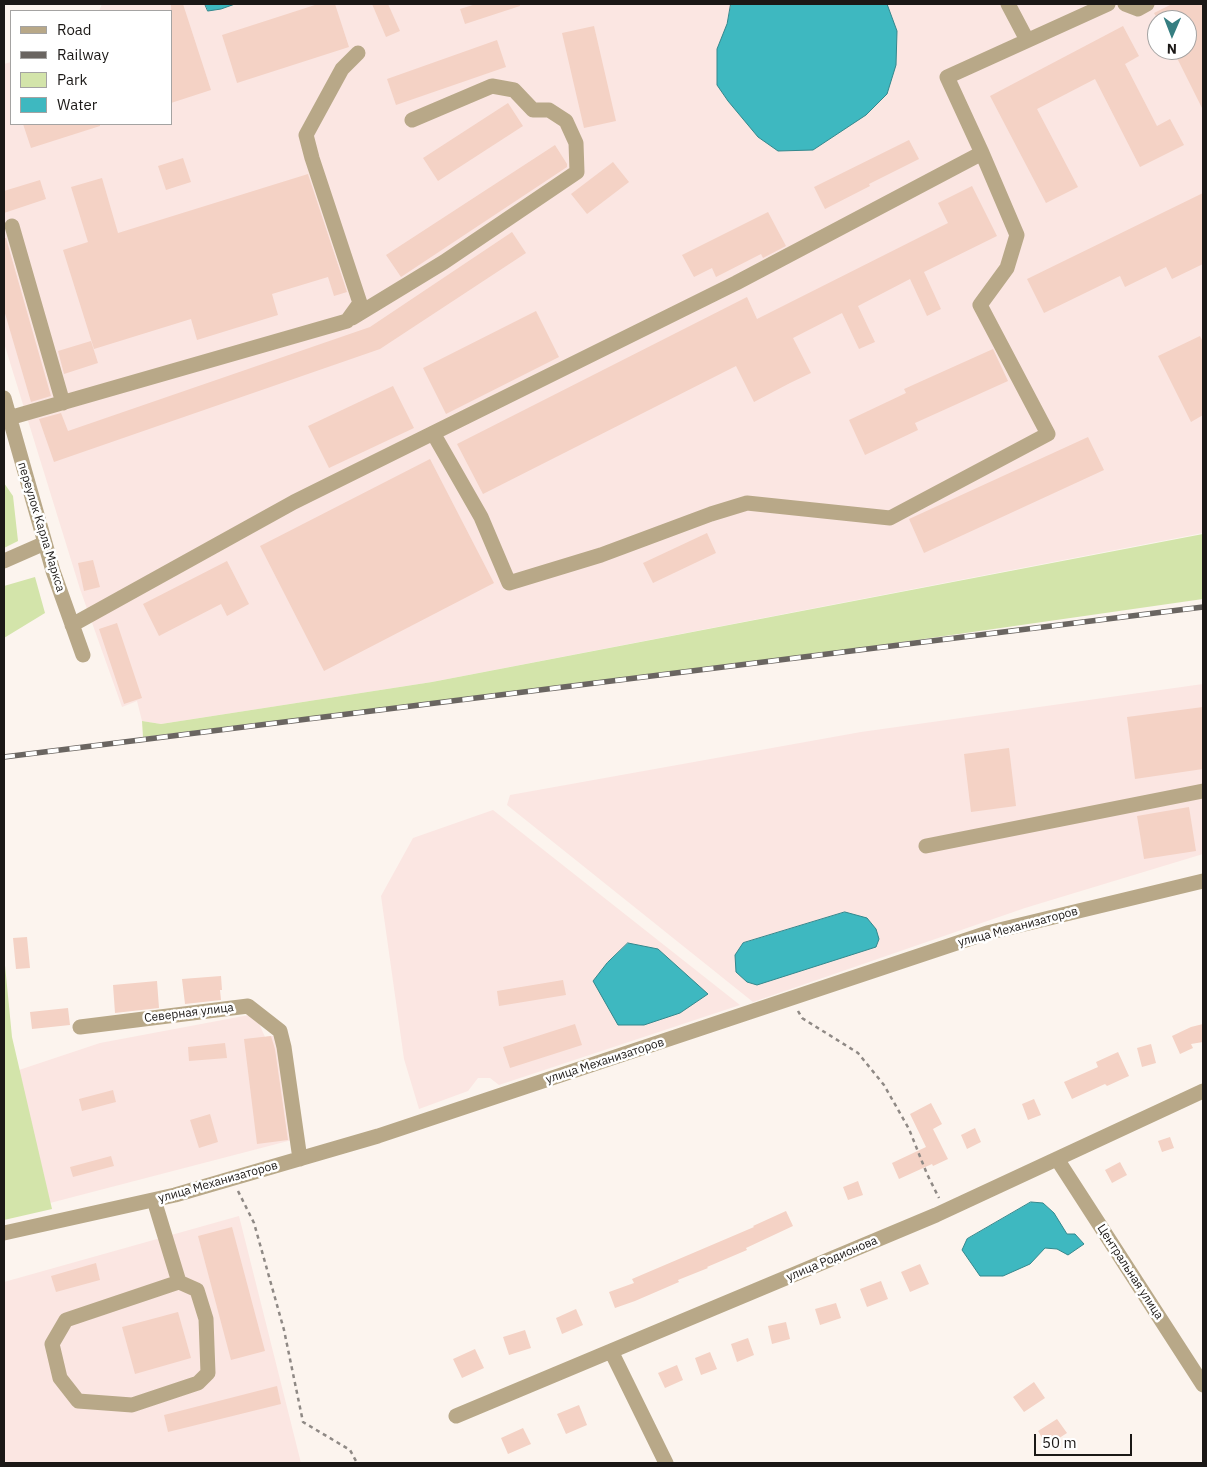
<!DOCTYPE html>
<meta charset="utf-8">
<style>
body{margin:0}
#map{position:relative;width:1207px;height:1467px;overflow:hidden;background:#fcf4ee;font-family:"IBM Plex Sans",sans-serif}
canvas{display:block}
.frame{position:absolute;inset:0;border:5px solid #1b1816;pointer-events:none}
.legend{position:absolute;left:10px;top:10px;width:162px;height:115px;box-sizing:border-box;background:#fff;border:1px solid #a4a3a2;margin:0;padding:6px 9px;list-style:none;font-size:15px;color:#1b1816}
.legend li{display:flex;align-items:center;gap:10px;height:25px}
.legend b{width:25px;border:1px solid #a4a3a2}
.north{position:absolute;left:1147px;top:10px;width:50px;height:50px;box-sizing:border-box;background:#fff;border:1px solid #a4a3a2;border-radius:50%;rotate:181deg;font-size:14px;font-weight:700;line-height:20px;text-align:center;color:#1b1816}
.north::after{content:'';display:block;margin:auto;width:18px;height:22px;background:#367e81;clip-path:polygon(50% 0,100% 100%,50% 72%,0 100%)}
.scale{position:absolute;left:1034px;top:1434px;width:98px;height:22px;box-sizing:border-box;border:2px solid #1b1816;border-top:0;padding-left:6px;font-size:15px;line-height:18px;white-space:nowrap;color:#1b1816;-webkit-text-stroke:4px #fff;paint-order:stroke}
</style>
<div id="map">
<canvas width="1207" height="1467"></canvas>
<div class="frame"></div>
<ul class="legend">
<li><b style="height:6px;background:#b8a888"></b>Road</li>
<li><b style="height:6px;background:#6a6561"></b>Railway</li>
<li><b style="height:14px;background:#d3e4aa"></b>Park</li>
<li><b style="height:14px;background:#3eb8c0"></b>Water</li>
</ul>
<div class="north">N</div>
<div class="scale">50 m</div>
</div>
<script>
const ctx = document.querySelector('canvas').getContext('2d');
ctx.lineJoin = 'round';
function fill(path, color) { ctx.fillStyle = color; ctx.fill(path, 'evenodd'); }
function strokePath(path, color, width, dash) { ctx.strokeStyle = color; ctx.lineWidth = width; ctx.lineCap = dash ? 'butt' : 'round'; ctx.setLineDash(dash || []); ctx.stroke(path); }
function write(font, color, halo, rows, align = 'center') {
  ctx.font = font + ' "IBM Plex Sans",sans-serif'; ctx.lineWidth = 5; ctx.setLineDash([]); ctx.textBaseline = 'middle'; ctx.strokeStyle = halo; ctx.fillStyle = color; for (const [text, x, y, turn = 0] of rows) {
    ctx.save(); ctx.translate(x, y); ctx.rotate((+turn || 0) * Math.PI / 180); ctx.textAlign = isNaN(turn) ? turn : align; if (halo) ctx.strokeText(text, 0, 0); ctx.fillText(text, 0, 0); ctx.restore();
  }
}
fill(new Path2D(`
 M102,4H1203V533L432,682L161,724L142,721L137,701L122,707L80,589L4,343V64L11,62V124H171V11H99ZM1157,20H1187V50H1157Z
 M1203,684V854L1025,908L753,1002L507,805L510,795L861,732Z
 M493,810L740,1005L499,1085L490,1078H478L468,1091L419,1109L404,1059L381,896L413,838Z
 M249,1015L257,1019L265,1037L278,1035L292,1140L50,1203L19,1070L100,1043Z
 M239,1216L301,1463H4V1282Z`), '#fbe6e2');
fill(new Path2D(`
 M4,483L13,496L18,541L4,548Z
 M1203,534V599L770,661L143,737L142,721L161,724L432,682Z
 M35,577L45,613L4,638V586Z
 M4,955L12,1037L52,1209L4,1220Z`), '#d3e4aa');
const water = new Path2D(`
 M205,4H235L221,9L208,11Z
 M731,4H887L897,31L896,65L887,94L866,115L813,150L778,151L758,137L728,101L717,85V49L727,24Z
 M845,912L867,918L876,929L879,939L876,947L757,985L747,982L736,972L735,955L743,943Z
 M628,943L658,949L708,994L680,1013L644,1025H618L593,981L607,963Z
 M1031,1202L1043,1203L1054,1213L1067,1234H1075L1084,1244L1068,1255L1057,1249L1045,1248L1030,1264L1003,1276H980L962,1250L967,1239Z`);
fill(water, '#3eb8c0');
strokePath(water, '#34888d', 1);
fill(new Path2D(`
 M171,4H183L211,90L171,103Z
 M318,4H335L349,47L237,83L222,35Z
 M372,4H388L400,31L386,37Z
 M476,4H520V6L465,24L460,9Z
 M1172,4H1203V110L1173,50H1187V20H1158L1154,13Z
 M594,26L616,121L584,128L562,33Z
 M1123,26L1139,56L1125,64L1157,126L1170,119L1184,145L1140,167L1095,79L1037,109L1078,187L1046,203L990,96Z
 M497,40L506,67L396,105L387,79Z
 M508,103L523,126L438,181L423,158Z
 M23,124H100V126L31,148Z
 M909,140L919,159L869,184L870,186L825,209L814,187Z
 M555,145L567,164V167L401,277L386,255Z
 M183,158L191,182L166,190L158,166Z
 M613,162L629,182L587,214L571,194Z
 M308,174L347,292L334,296L328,277L272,294L278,315L197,340L191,319L94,349L63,250L88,242L71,187L102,178L118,233Z
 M40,180L46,199L4,213V191Z
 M972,186L997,236L924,272L941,309L927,316L910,279L858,306L875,342L859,349L842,313L793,338L811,373L790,383L754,402L736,366L483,494L457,444L747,297L757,319L948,223L938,203Z
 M1203,193V264L1172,279L1166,267L1125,287L1120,276L1044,313L1027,279Z
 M768,212L786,246L763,258L761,254L716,277L712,268L694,277L682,255Z
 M512,232L526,253L380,349L54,462L39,419L61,413L68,431L370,327Z
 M4,238H6L51,396L31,402L4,310Z
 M536,311L559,357L446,414L423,368Z
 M1200,336L1203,342V415L1191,422L1158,356Z
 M91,341L98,363L64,374L58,351Z
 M993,349L1008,381L915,423L918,430L865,455L849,420L906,393L904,389Z
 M393,386L414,428L329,468L308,426Z
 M1088,437L1104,470L924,553L909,519Z
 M430,459L494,583L324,671L260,546Z
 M707,533L716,553L653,583L643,563Z
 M93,560L100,587L84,591L78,563Z
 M227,561L249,604L227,616L221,604L159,636L143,604Z
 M117,623L142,698L124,704L99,629Z
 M1203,707V769L1135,779L1127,717Z
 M1009,748L1016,806L971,812L964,754Z
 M1189,807L1196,851L1144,859L1137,816Z
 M27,937L30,968L16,969L13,938Z
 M221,976L222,990H220L221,1000L185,1004L182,979Z
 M563,980L566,995L499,1006L497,991Z
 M157,981L159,1008L115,1013L113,985Z
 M68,1008L70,1025L32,1029L30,1012Z
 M575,1024L582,1045L510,1068L503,1047Z
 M1203,1024V1042L1191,1044L1193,1048L1180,1054L1172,1036L1191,1027Z
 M271,1036L275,1049L288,1140L257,1144L244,1039Z
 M225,1043L227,1058L189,1061L188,1047Z
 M1151,1044L1156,1063L1142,1067L1137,1048Z
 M1118,1052L1129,1076L1107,1086L1105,1084L1072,1099L1064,1082L1098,1067L1096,1062Z
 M113,1090L116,1102L82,1111L79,1099Z
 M1034,1099L1041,1115L1028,1120L1022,1104Z
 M931,1103L942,1124L933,1129L948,1159L933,1166L932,1164L899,1179L892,1163L926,1147L910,1114Z
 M210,1114L218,1142L199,1148L190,1120Z
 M975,1128L981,1142L967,1149L961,1135Z
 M1170,1137L1174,1148L1162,1152L1158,1141Z
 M111,1156L114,1166L73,1177L70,1167Z
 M1120,1162L1127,1175L1112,1183L1105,1170Z
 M858,1181L863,1195L848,1200L843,1187Z
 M786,1211L793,1226L746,1248L747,1250L707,1267L708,1268L678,1280L679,1282L635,1301L615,1308L609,1292L634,1283L632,1279L754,1227L753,1226Z
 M232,1227L265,1351L231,1360L198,1236Z
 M96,1263L100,1280L56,1292L51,1276Z
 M920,1264L929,1284L910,1292L901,1272Z
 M881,1281L888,1299L867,1307L860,1289Z
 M836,1303L841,1318L820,1325L815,1309Z
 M576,1309L583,1325L562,1334L556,1318Z
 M178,1312L191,1358L135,1374L122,1327Z
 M786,1322L790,1339L772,1344L768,1326Z
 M525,1330L531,1348L509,1355L503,1337Z
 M748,1338L754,1355L737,1362L731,1344Z
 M475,1349L484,1368L462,1378L453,1359Z
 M710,1352L717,1369L701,1375L695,1358Z
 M677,1365L683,1380L665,1388L658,1373Z
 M1034,1382L1045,1398L1024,1412L1013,1397Z
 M277,1386L281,1404L168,1432L164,1415Z
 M579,1405L587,1425L566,1434L557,1414Z
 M1057,1419L1067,1433L1047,1446L1038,1431Z
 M523,1428L531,1444L508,1454L501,1438Z`), '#f4d2c5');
strokePath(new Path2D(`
 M798,1011L802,1018L858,1053L884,1085L909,1129L927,1174L939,1198
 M238,1191L254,1223L284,1330L303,1422L350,1450L357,1463`), '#8f8985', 2.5, [4, 4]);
strokePath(new Path2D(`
 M1008,4L1027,40
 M1125,4L1138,9L1147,4
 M12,226L63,403
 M352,318L444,262L577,172L576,143L566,121L549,110H533L514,90L492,86L412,120
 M4,398L53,571L83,655
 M9,418L347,321L360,303L312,158L306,135L342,69L358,53
 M433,433L481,517L509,583L601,555L711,514L747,503L890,518L1048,434L980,305L1007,268L1017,235L982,153
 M4,561L45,543
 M72,625L294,502L736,283L982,153L947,77L1108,4
 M926,846L1203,791
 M80,1027L248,1006L280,1031L284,1047L300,1159
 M1057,1159L1203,1385
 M154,1200L179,1282L66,1320L52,1344L60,1378L78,1401L132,1405L198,1383L208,1373L206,1319L197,1290L179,1282
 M4,1233L175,1195L378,1136L987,933L1203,881
 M611,1351L666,1463
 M456,1416L936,1215L1203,1091`), '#b8a888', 15);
const rail = new Path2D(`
 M4,757L1203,607`);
strokePath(rail, '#6a6561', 5.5);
strokePath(rail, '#fff', 4, [11]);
write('12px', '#1b1816', '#fff', [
 ["переулок Карла Маркса",41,527,73],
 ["улица Механизаторов",1018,927,-15],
 ["Северная улица",189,1013,-7],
 ["улица Механизаторов",605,1061,-18],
 ["улица Механизаторов",218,1182,-16],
 ["улица Родионова",832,1259,-23],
 ["Центральная улица",1130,1272,57]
]);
</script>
